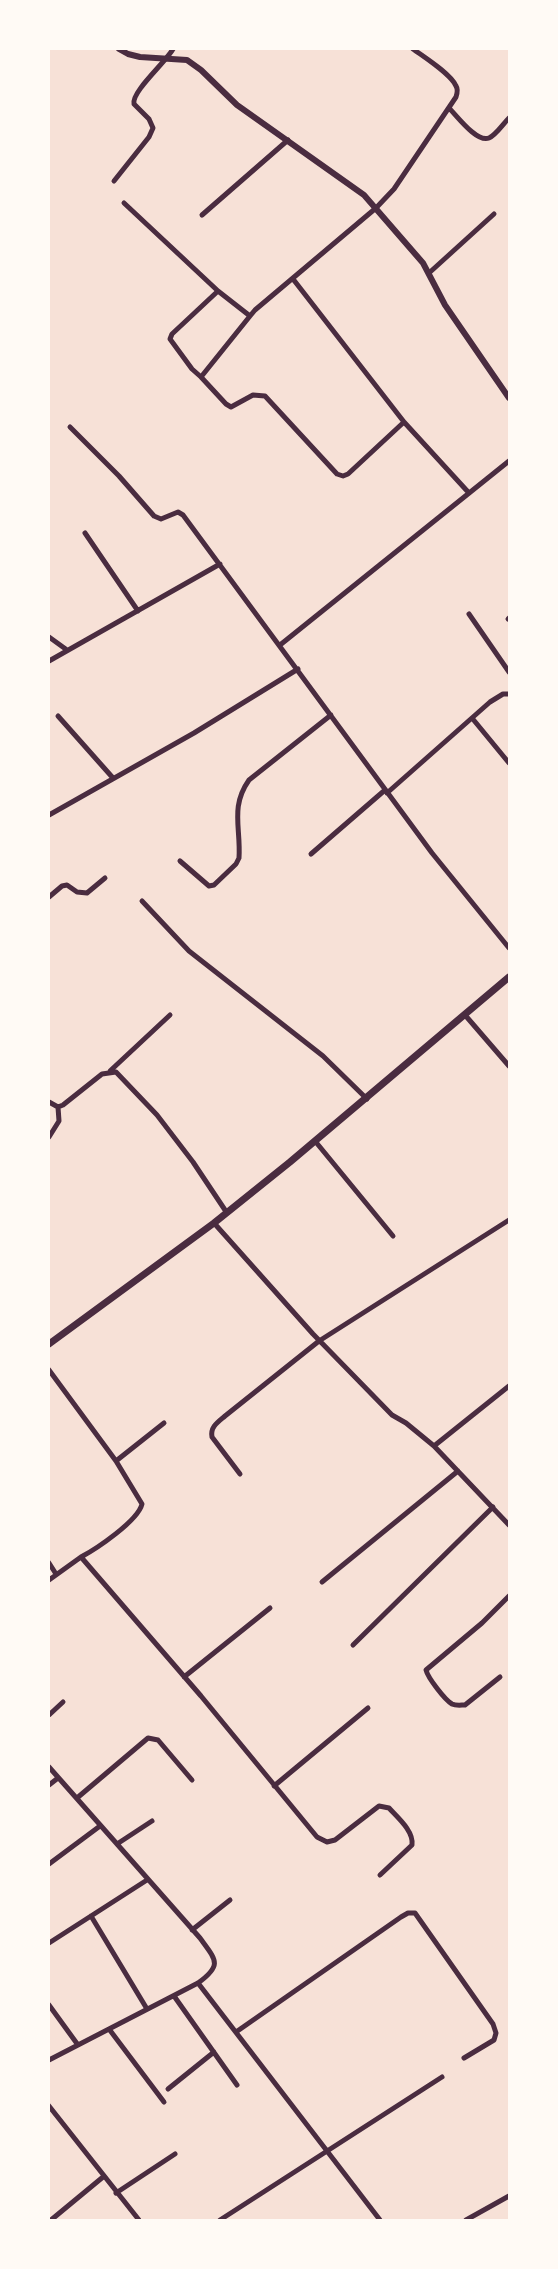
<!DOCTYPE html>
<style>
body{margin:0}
#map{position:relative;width:558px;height:2269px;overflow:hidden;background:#f7e1d7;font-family:"Titillium Web",sans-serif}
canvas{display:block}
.frame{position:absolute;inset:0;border:50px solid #fffaf5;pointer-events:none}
</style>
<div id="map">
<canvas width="558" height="2269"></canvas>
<div class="frame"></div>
</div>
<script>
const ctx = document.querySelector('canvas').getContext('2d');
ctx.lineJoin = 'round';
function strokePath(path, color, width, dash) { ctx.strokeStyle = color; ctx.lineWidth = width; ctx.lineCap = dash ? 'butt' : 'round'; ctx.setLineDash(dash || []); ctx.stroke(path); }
strokePath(new Path2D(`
 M449,108C457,116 477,143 489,138C496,135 503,124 509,118
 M114,181L149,137L153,128L149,119L134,104C131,92 166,62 173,49
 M124,203L218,291
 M202,215L288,140
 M429,273L494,214
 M250,316L218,291L172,334L170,339L192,369L201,377L250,316L255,310L376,208L394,189L456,97C457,94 458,89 456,86C451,74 424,57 413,49
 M201,377L226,404L231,407L253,395L265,396L337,474L343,476L348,474L404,422L293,279
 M404,422L469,493
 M70,427L119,476L154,516L161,519L178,512L183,515L432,853L509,948
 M85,533L138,611
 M469,614L509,672
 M508,619L509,618
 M49,637L67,650
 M280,645L509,461
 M49,661L220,564
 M58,716L113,778
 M472,718L509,763
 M387,793L490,702L503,694H509
 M49,815L194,733L298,669
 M311,854L385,790
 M180,861L209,886L214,885L236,864L239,858C241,828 230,807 249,780L331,715
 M49,897L62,886L67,885L77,892L87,893L105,878
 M142,901L189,951L323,1056L367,1099
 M465,1015L509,1066
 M110,1071L170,1015
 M49,1102L58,1107L63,1105L102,1074L116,1072L157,1115L193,1162L227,1213
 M49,1137L59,1121L58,1107
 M315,1141L393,1236
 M214,1223L313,1334L392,1415L406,1423L434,1446L509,1525
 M49,1370L116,1461L142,1504C138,1521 96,1549 81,1557L201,1696L317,1837L327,1842L335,1840L379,1806L389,1808C397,1817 414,1831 412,1845L380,1875
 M434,1446L509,1386
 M116,1461L164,1423
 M240,1474L212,1437C210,1427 218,1422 225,1416L319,1341L509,1220
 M49,1563L56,1574
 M49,1580L81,1557
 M322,1582L458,1471
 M353,1645L493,1507
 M184,1677L270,1608
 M500,1677L465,1705C461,1705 456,1706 452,1704C445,1700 428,1678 426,1670L482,1623L509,1596
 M49,1715L63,1702
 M49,1767L200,1938C216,1960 223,1965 198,1983L49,2060
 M49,1785L58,1778
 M274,1786L368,1708
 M77,1798L148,1738L158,1740L192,1780
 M117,1844L152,1821
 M49,1864L100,1826
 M91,1916L147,2009
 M192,1930L230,1900
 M49,1943L147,1880
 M198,1983L380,2220
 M174,1996L237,2085
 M49,2005L78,2045
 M109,2029L164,2102
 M236,2032L401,1917L408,1913H415L493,2024L496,2033L494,2040L464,2058
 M168,2089L214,2052
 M49,2106L139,2220
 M116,2193L175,2154
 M51,2220L103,2177
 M220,2220L442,2077
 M466,2220L509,2196`), '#4a2c40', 5);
strokePath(new Path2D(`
 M119,49L128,54L140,57L187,60L201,70L237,105L364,195L423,263L445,305L509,398`), '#4a2c40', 6);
strokePath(new Path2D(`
 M49,1344L214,1223L290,1162L509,977`), '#4a2c40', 7);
</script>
